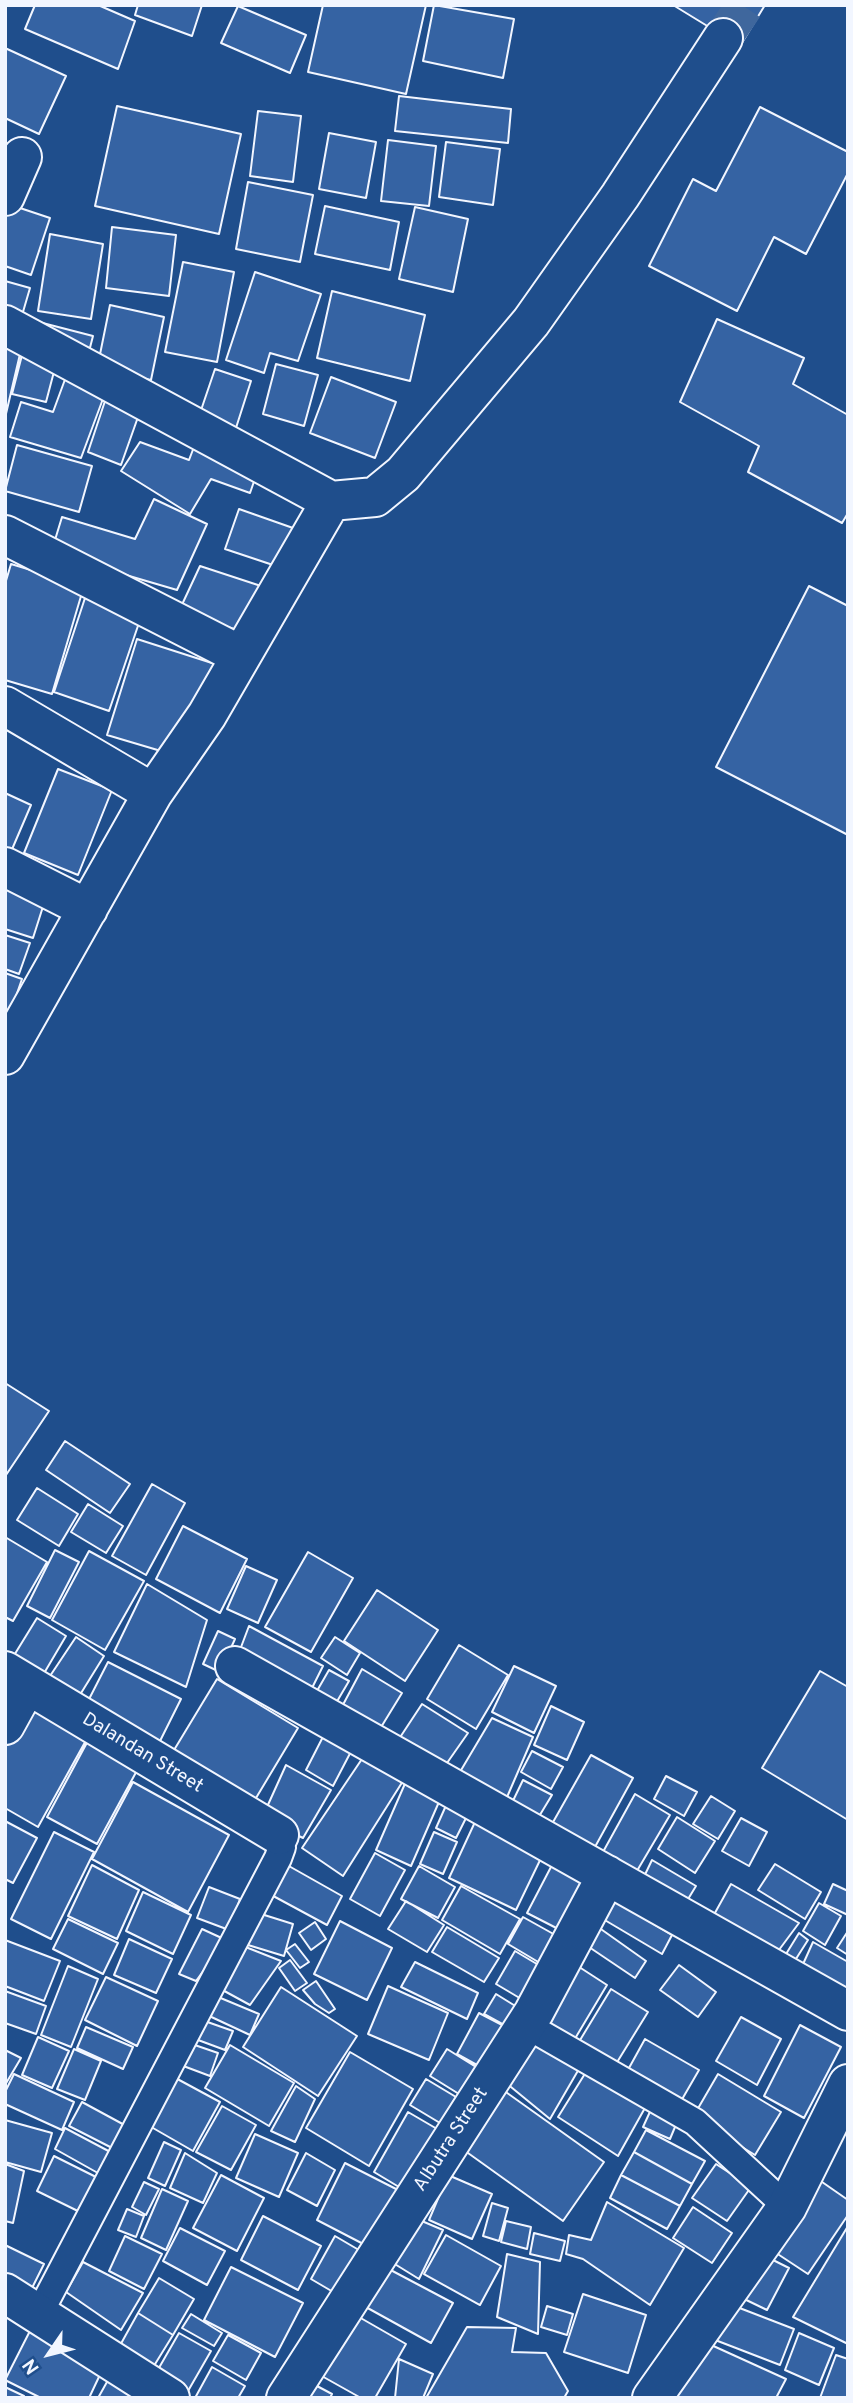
<!DOCTYPE html>
<style>
body{margin:0}
#map{position:relative;width:853px;height:2403px;overflow:hidden;background:#1f4e8c;font-family:Overpass,sans-serif}
canvas{display:block}
.frame{position:absolute;inset:0;border:7px solid #f2f6ff;pointer-events:none}
.north{position:absolute;left:14px;top:2319px;width:70px;height:70px;-webkit-text-stroke:5px #1f4e8c;paint-order:stroke;rotate:235deg;font-size:19px;font-weight:700;line-height:28px;text-align:center;color:#f2f6ff}
.north::after{content:'';display:block;margin:auto;width:24px;height:32px;background:#f2f6ff;clip-path:polygon(50% 0,100% 100%,50% 72%,0 100%)}
</style>
<div id="map">
<canvas width="853" height="2403"></canvas>
<div class="frame"></div>
<div class="north">N</div>
</div>
<script>
const ctx = document.querySelector('canvas').getContext('2d');
ctx.lineJoin = 'round';
function fill(path, color) { ctx.fillStyle = color; ctx.fill(path, 'evenodd'); }
function strokePath(path, color, width, dash) { ctx.strokeStyle = color; ctx.lineWidth = width; ctx.lineCap = dash ? 'butt' : 'round'; ctx.setLineDash(dash || []); ctx.stroke(path); }
function write(font, color, halo, rows, align = 'center') {
  ctx.font = font + ' Overpass,sans-serif'; ctx.lineWidth = 5; ctx.setLineDash([]); ctx.textBaseline = 'middle'; ctx.strokeStyle = halo; ctx.fillStyle = color; for (const [text, x, y, turn = 0] of rows) {
    ctx.save(); ctx.translate(x, y); ctx.rotate((+turn || 0) * Math.PI / 180); ctx.textAlign = isNaN(turn) ? turn : align; if (halo) ctx.strokeText(text, 0, 0); ctx.fillText(text, 0, 0); ctx.restore();
  }
}
const building = new Path2D(`
 M35,5H98L135,21L118,69L25,29Z
 M138,5H202L192,36L135,15Z
 M323,5H426L406,94L308,72Z
 M434,5L514,19L503,78L423,61Z
 M673,5H765L740,46Z
 M238,6L306,35L290,73L221,43Z
 M5,48L66,76L39,134L5,118Z
 M399,96L511,109L508,143L395,131Z
 M117,106L241,134L219,234L95,206Z
 M760,107L848,152V173L806,254L774,237L737,311L649,266L693,179L716,191Z
 M258,111L301,116L293,182L250,176Z
 M329,133L376,142L366,198L319,189Z
 M388,140L436,146L429,206L381,201Z
 M446,142L500,149L493,205L439,197Z
 M248,182L313,195L300,262L236,249Z
 M5,203L50,218L31,275L5,266Z
 M325,206L399,222L390,270L315,254Z
 M415,207L468,219L453,292L399,279Z
 M112,227L176,235L169,296L106,288Z
 M50,234L103,244L91,319L38,311Z
 M183,262L234,272L217,362L165,352Z
 M255,272L321,294L298,361L270,353L264,373L226,360Z
 M5,281L30,288L18,329L5,325Z
 M332,291L425,315L410,381L317,358Z
 M110,305L164,317L151,380L97,369Z
 M717,319L804,358L793,384L848,415V513L842,523L748,472L759,446L680,402Z
 M31,320L93,336L84,371L56,364L46,402L12,394Z
 M5,333L24,337L5,418Z
 M276,364L318,375L304,426L263,414Z
 M215,369L251,381L235,431L198,419Z
 M67,374L107,388L81,458L10,437L21,402L53,412Z
 M114,374L149,386L121,465L88,452Z
 M331,377L396,402L375,458L310,433Z
 M202,426L266,447L250,493L211,479L190,514L121,471L140,442L189,460Z
 M17,445L92,466L79,512L5,491Z
 M154,499L207,524L177,590L51,553L62,517L135,539Z
 M239,509L293,528L279,567L225,549Z
 M11,564L84,586L52,694L5,680V584Z
 M200,566L264,587L237,630L179,611Z
 M809,586L848,606V835L716,767Z
 M85,598L141,617L109,711L54,692Z
 M137,639L215,664L171,754L107,735Z
 M58,769L112,790L78,875L24,853Z
 M5,793L31,805L10,854L5,852Z
 M5,881L47,894L33,938L5,929Z
 M5,935L30,943L19,974L5,969Z
 M5,973L22,979L6,1025L5,1024Z
 M5,1383L49,1411L6,1475H5Z
 M65,1441L130,1484L110,1513L46,1470Z
 M152,1484L185,1503L146,1575L112,1556Z
 M37,1488L78,1514L59,1546L17,1520Z
 M88,1504L123,1526L106,1553L71,1532Z
 M183,1526L247,1559L220,1613L156,1579Z
 M5,1537L47,1562L13,1621L5,1617Z
 M55,1550L79,1562L50,1618L27,1606Z
 M89,1551L144,1581L105,1650L52,1620Z
 M308,1552L353,1578L311,1652L265,1627Z
 M246,1566L277,1580L258,1623L227,1609Z
 M147,1584L207,1620L186,1687L114,1652Z
 M377,1590L438,1630L405,1681L344,1641Z
 M37,1618L66,1636L43,1675L13,1657Z
 M249,1626L323,1666L306,1700L235,1663Z
 M218,1631L235,1639L220,1672L203,1664Z
 M76,1637L104,1656L78,1698L48,1679Z
 M335,1637L360,1653L347,1675L321,1658Z
 M459,1645L508,1675L476,1729L427,1699Z
 M108,1662L181,1699L158,1745L85,1707Z
 M514,1666L556,1686L534,1733L492,1712Z
 M362,1669L402,1693L375,1737L337,1716Z
 M329,1670L349,1681L329,1715L310,1703Z
 M820,1671L848,1687V1820L762,1768Z
 M217,1679L298,1728L253,1803L171,1755Z
 M24,1699L89,1735L38,1827L5,1808V1733Z
 M422,1704L468,1733L440,1773L393,1748Z
 M551,1706L584,1722L567,1760L534,1745Z
 M492,1718L533,1737L501,1811L454,1782Z
 M328,1727L356,1742L333,1786L306,1770Z
 M90,1737L140,1765L97,1844L47,1817Z
 M368,1750L403,1781L343,1876L302,1848Z
 M532,1751L563,1767L551,1789L521,1772Z
 M591,1755L633,1778L590,1856L548,1831Z
 M286,1765L331,1790L303,1838L262,1818Z
 M666,1776L697,1792L684,1816L654,1799Z
 M407,1779L442,1795L411,1866L376,1850Z
 M523,1780L552,1795L535,1823L509,1809Z
 M133,1782L229,1835L188,1912L92,1859Z
 M635,1794L670,1815L631,1881L598,1861Z
 M711,1796L735,1811L718,1839L693,1824Z
 M448,1801L469,1812L456,1838L436,1828Z
 M677,1817L715,1841L695,1873L658,1849Z
 M741,1818L767,1832L749,1866L722,1851Z
 M5,1821L37,1838L13,1883L5,1879Z
 M475,1822L543,1854L516,1910L449,1878Z
 M54,1832L94,1852L51,1939L11,1919Z
 M434,1832L457,1842L443,1874L420,1864Z
 M375,1853L405,1870L380,1916L350,1899Z
 M652,1860L696,1886L682,1909L639,1887Z
 M280,1861L342,1896L327,1925L264,1891Z
 M775,1864L821,1892L805,1919L758,1890Z
 M92,1865L139,1890L117,1939L68,1916Z
 M552,1865L596,1888L572,1936L527,1913Z
 M419,1866L455,1887L438,1918L401,1899Z
 M731,1884L799,1923L773,1958L711,1920Z
 M833,1884L848,1891V1915L824,1904Z
 M461,1886L520,1919L500,1954L442,1920Z
 M209,1887L240,1899L229,1930L197,1918Z
 M143,1892L191,1915L173,1954L126,1931Z
 M613,1900L672,1935L662,1954L603,1919Z
 M406,1901L444,1925L427,1952L388,1929Z
 M819,1903L841,1916L825,1945L803,1931Z
 M258,1913L293,1924L284,1956L248,1945Z
 M523,1917L566,1941L550,1969L508,1944Z
 M68,1919L118,1943L103,1974L53,1949Z
 M340,1921L392,1948L367,2000L314,1974Z
 M315,1922L326,1939L311,1950L299,1933Z
 M447,1927L499,1958L484,1982L432,1952Z
 M598,1927L646,1961L635,1978L586,1945Z
 M202,1929L226,1940L196,1981L179,1974Z
 M848,1931V1955L837,1948Z
 M799,1933L808,1940L787,1973L778,1967Z
 M129,1939L172,1959L156,1993L114,1975Z
 M5,1940L60,1961L44,2001L5,1986Z
 M813,1942L848,1962V1985L843,1994L799,1973Z
 M238,1944L281,1961L250,2005L217,1987Z
 M295,1944L309,1962L300,1968L286,1950Z
 M515,1951L547,1970L528,2003L496,1984Z
 M290,1960L307,1983L295,1991L279,1968Z
 M415,1962L478,1993L467,2019L401,1987Z
 M573,1963L607,1985L570,2047L535,2025Z
 M679,1965L716,1992L698,2017L660,1990Z
 M68,1966L98,1979L71,2047L41,2035Z
 M106,1977L158,2001L137,2046L85,2020Z
 M316,1981L335,2009L329,2013L315,2004L303,1990Z
 M388,1986L448,2013L429,2060L368,2034Z
 M281,1987L357,2036L318,2096L243,2047Z
 M611,1989L648,2012L611,2072L574,2050Z
 M5,1991L46,2006L36,2034L5,2023Z
 M211,1994L259,2014L250,2035L205,2014Z
 M496,1994L525,2012L515,2031L484,2014Z
 M479,2013L508,2028L486,2070L457,2054Z
 M741,2017L781,2039L757,2085L716,2061Z
 M199,2019L233,2031L225,2050L190,2037Z
 M800,2025L841,2047L804,2118L764,2096Z
 M86,2027L133,2047L123,2069L77,2048Z
 M529,2032L583,2062L550,2119L500,2078Z
 M38,2037L69,2051L52,2088L22,2075Z
 M645,2039L699,2070L677,2108L624,2077Z
 M186,2042L218,2053L210,2076L178,2064Z
 M230,2045L294,2083L269,2126L205,2088Z
 M74,2049L101,2061L85,2100L57,2089Z
 M447,2049L476,2067L459,2094L430,2076Z
 M5,2050L21,2058L5,2085Z
 M350,2052L413,2089L369,2166L306,2128Z
 M591,2064L650,2099L618,2156L558,2117Z
 M14,2074L74,2102L62,2130L5,2104V2092Z
 M718,2074L781,2112L755,2155L693,2117Z
 M170,2075L220,2102L193,2151L146,2124Z
 M426,2079L456,2097L440,2123L410,2105Z
 M496,2085L604,2162L563,2221L454,2143Z
 M296,2086L315,2099L295,2142L271,2131Z
 M82,2102L130,2128L118,2151L69,2126Z
 M654,2103L680,2115L670,2139L643,2127Z
 M222,2106L256,2125L231,2170L196,2152Z
 M408,2112L444,2133L409,2193L374,2172Z
 M5,2120L52,2133L41,2172L5,2162Z
 M65,2128L116,2155L105,2177L55,2149Z
 M646,2130L705,2161L692,2184L634,2152Z
 M255,2134L298,2153L279,2197L236,2178Z
 M164,2142L181,2150L165,2186L148,2178Z
 M634,2152L692,2184L680,2206L621,2175Z
 M185,2153L217,2173L203,2203L170,2188Z
 M306,2153L335,2170L317,2206L287,2190Z
 M54,2156L102,2180L86,2215L37,2191Z
 M345,2163L400,2191L371,2248L317,2220Z
 M5,2164L24,2171L13,2223L5,2221Z
 M716,2164L751,2187L727,2221L692,2198Z
 M221,2175L264,2198L237,2251L193,2228Z
 M448,2175L492,2194L472,2239L429,2220Z
 M621,2175L680,2206L667,2229L610,2198Z
 M812,2175L848,2200V2215L808,2274L764,2245Z
 M144,2182L159,2189L146,2215L132,2207Z
 M162,2189L188,2201L166,2250L141,2238Z
 M607,2202L684,2248L650,2305L583,2259L566,2254L569,2235L591,2240Z
 M492,2203L508,2208L499,2241L483,2236Z
 M693,2207L732,2233L712,2263L673,2238Z
 M127,2209L144,2216L136,2237L118,2230Z
 M263,2216L321,2246L298,2290L241,2260Z
 M410,2216L443,2230L419,2279L385,2258Z
 M506,2221L531,2227L527,2249L501,2242Z
 M848,2226V2344L793,2317Z
 M180,2228L225,2251L207,2285L163,2261Z
 M534,2233L565,2241L560,2261L530,2254Z
 M446,2235L501,2266L480,2305L424,2274Z
 M125,2236L162,2254L144,2289L109,2271Z
 M335,2236L364,2253L340,2296L311,2279Z
 M5,2245L44,2264L29,2294L5,2280Z
 M759,2253L789,2268L767,2310L738,2296Z
 M507,2254L540,2262L538,2334L497,2317Z
 M83,2262L143,2293L121,2330L66,2292Z
 M231,2267L303,2303L275,2357L204,2320Z
 M385,2267L453,2303L431,2343L364,2306Z
 M159,2278L194,2299L173,2335L138,2313Z
 M583,2294L646,2315L628,2373L564,2352Z
 M724,2302L794,2329L780,2365L710,2338Z
 M547,2306L573,2314L567,2335L541,2327Z
 M345,2309L406,2344L375,2398H361L311,2370Z
 M138,2313L173,2335L152,2369L118,2349Z
 M191,2314L222,2333L214,2346L182,2328Z
 M33,2325L106,2362L89,2398H41L5,2380Z
 M467,2327L516,2328L512,2352L546,2353L568,2391L564,2398H426Z
 M179,2333L211,2351L188,2391L156,2373Z
 M799,2333L834,2348L819,2385L785,2370Z
 M228,2335L261,2353L246,2380L213,2361Z
 M698,2339L786,2379L776,2398H669Z
 M836,2355L848,2359V2398H820Z
 M399,2359L433,2374L423,2398H395Z
 M212,2367L245,2386L238,2398H195Z
 M112,2373L155,2398H98Z
 M302,2378L332,2394L330,2398H292Z
 M5,2387L24,2396V2398H5Z`);
fill(building, '#3563a3');
strokePath(building, '#f2f6ff', 2);
strokePath(new Path2D(`
 M723,38L745,5`), '#3f679d', 38, [38, 19]);
const lane = new Path2D(`
 M526,2025L695,2122L787,2207
 M39,2314L278,1858L282,1847L279,1835`);
const street = new Path2D(`
 M5,196L22,157
 M5,325L331,501
 M5,535L240,655
 M5,706L153,793
 M5,867L88,909
 M5,1055L153,793L207,715L331,501L375,497L403,474L531,322L620,196L723,38
 M235,1666L848,2011
 M5,1671L279,1835
 M5,1725L27,1685
 M5,2293L170,2398
 M286,2398L534,2012L607,1875
 M652,2398L787,2207L848,2084`);
strokePath(lane, '#f2f6ff', 30);
strokePath(street, '#f2f6ff', 42);
strokePath(lane, '#1f4e8c', 26);
strokePath(street, '#1f4e8c', 38);
write('19px', '#f2f6ff', '#1f4e8c', [
 ["Dalandan Street",142,1754,31],
 ["Albutra Street",452,2140,-57]
]);
</script>
